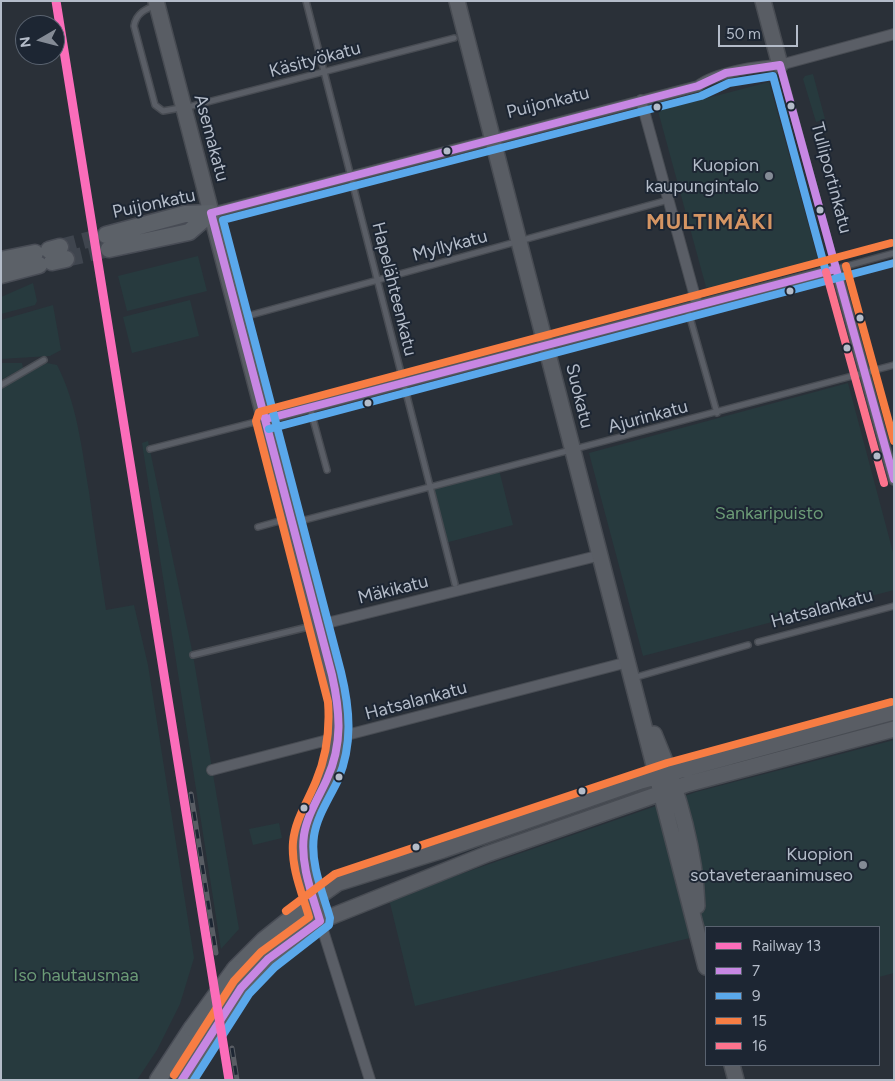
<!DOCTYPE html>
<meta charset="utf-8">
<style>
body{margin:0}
#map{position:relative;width:895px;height:1081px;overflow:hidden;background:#2a3038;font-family:Figtree,sans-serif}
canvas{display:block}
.frame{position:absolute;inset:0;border:2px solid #b4bcc9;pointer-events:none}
.legend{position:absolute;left:705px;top:926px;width:175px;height:140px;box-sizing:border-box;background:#1d2633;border:1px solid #59626f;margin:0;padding:6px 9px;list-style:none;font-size:15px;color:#b4bcc9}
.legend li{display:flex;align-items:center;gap:10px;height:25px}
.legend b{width:25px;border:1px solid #59626f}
.north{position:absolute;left:15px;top:15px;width:50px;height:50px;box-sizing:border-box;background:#1d2633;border:1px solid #59626f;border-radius:50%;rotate:262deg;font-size:14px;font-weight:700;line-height:20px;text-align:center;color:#b4bcc9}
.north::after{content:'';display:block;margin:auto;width:18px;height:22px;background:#848b96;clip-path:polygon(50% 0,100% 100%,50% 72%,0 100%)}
.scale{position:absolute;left:718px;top:25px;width:80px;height:22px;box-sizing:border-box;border:2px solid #b4bcc9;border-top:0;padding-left:6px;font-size:15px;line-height:18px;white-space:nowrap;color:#b4bcc9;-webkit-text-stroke:4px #1d2633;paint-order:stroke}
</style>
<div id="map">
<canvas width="895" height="1081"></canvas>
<div class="frame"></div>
<ul class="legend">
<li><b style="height:6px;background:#fb6dba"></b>Railway 13</li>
<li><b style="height:6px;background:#c787e3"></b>7</li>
<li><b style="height:6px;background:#5aa8eb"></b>9</li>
<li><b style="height:6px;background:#f77d43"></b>15</li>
<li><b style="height:6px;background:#fc738d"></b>16</li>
</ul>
<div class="north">N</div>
<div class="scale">50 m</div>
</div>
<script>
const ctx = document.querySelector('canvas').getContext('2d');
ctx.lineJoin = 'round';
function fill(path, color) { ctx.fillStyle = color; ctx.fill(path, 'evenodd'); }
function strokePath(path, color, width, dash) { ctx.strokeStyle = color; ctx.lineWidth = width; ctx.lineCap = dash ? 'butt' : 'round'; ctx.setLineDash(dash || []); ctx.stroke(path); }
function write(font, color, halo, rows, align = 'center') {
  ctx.font = font + ' Figtree,sans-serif'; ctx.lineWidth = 4; ctx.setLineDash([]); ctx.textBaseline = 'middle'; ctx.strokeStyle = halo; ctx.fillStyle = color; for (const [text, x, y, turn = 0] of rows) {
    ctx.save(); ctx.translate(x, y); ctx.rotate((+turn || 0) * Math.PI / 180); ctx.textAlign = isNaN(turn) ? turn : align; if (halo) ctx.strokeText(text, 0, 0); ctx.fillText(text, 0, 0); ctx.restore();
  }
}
fill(new Path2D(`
 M813,74L825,119L816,122L803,79L805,76Z
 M769,82L818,260L710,289L706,287L658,111Z
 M198,256L207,291L127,311L118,276Z
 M33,283L37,301L35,305L1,314V297Z
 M190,300L199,336L132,353L123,317Z
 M53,305L61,350L50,356L1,359V320Z
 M1,363H22L23,368L1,380Z
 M47,363L57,365C77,403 82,450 89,492C94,531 100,570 106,610L134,605L148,665L194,958L180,1004L157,1050L137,1080H1V387Z
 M848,383L894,556V590L643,656L589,453Z
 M148,441L193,655L239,929L221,949L142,443Z
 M499,470L513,525L445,543L430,488Z
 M894,740V973L879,977V927H706V967L698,936L415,1006L389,899L696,792Z
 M279,823L282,838L253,845L249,829Z`), '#273a3e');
strokePath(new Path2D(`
 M60,247L106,235
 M66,259L109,249`), '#3f454e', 16, [16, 8]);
const lane = new Path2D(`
 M306,1L455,584
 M156,5C146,9 136,13 134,26L155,105L163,111L192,106L454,38
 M781,67L836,269L894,253
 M687,307L717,413
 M240,318L668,200
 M1,385L44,360
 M310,408L327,470
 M150,449L263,420
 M293,523L894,365
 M258,527L283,520
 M758,642L894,606
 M193,655L316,625
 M633,678L748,645`);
const street = new Path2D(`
 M641,100L697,304
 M211,213L698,86C716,72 758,66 780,65L894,34
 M266,419L836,269L894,480
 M319,625L601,555
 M212,770L628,662
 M320,921L370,1080`);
const secondary = new Path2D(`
 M156,1L338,700C341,731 338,758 325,786C317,805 305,821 303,843C301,868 314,897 320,921L487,854L687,784L894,729
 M457,1L706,967
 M763,1L780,65
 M654,734C677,788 695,847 697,906
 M314,900L338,883L443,850L641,781L894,712
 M732,1065L736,1080`);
const primary = new Path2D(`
 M106,235L185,214L211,213
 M109,249L189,232L211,213
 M49,250L60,247
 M1,260L35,253
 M52,262L66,259
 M1,275L39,265
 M235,969L264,940L314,900
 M241,988L268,959L320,921
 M158,1080L192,1028
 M182,1080L200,1052`);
strokePath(lane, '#484c53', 8);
strokePath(street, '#484c53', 12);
strokePath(secondary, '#484c53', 18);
strokePath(primary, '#484c55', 19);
strokePath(lane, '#5a5e66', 5);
strokePath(street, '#5a5e66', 10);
strokePath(secondary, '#595d64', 15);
strokePath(primary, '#5c6168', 16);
const rail = new Path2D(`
 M191,794L216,953
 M232,1048L237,1080`);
strokePath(rail, '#595d64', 5);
strokePath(rail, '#1d2633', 3, [9]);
const primaryBridge = new Path2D(`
 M192,1028L235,969
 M200,1052L241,988`);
strokePath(primaryBridge, '#484c55', 19, []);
strokePath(primaryBridge, '#5c6168', 16);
strokePath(new Path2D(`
 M266,419L836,269
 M182,1080L241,988L268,959L320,921C312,894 300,864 304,835C307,815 319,797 327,779C343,744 340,711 332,675L211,213L698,86L726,73L780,65L894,479`), '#c787e3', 8);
strokePath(new Path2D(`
 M269,429L894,263
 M194,1080L249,994L275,967L329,925L330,918C323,893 310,864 314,836C317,816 329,799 338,780C353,744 350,709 341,672L223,220L701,96L729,83L773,76L826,272`), '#5aa8eb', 8);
strokePath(new Path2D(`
 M846,266L894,441
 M286,911L335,874L667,763L891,702
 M174,1075L234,981L261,952L309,917C302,893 291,868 293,842C295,820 308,801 316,781C327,755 330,729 328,702L256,421L259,412L891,243`), '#f77d43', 8);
strokePath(new Path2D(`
 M826,272L884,483`), '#fc738d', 8);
strokePath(new Path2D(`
 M56,1L229,1080`), '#fb6dba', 9);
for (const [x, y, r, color] of [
 [791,106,4.5,"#b4bcc9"],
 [657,107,4.5,"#b4bcc9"],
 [447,151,4.5,"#b4bcc9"],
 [769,176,5,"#848b96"],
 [820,210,4.5,"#b4bcc9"],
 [790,291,4.5,"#b4bcc9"],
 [860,318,4.5,"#b4bcc9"],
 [847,348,4.5,"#b4bcc9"],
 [368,403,4.5,"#b4bcc9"],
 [877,456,4.5,"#b4bcc9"],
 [339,777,4.5,"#b4bcc9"],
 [582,791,4.5,"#b4bcc9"],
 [304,808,4.5,"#b4bcc9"],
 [416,847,4.5,"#b4bcc9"],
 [863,865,5,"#848b96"]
]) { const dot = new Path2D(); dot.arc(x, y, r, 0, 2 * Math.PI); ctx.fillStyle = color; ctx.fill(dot); strokePath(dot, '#1d2633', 2); }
write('18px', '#b4bcc9', '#1d2633', [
 ["Käsityökatu",315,60,-15],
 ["Puijonkatu",548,103,-14],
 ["Asemakatu",211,138,75],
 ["Tulliportinkatu",831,178,75],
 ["Puijonkatu",154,204,-12],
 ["Myllykatu",450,246,-15],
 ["Hapelähteenkatu",394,289,76],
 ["Suokatu",579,396,76],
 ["Ajurinkatu",648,417,-15],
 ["Mäkikatu",393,590,-14],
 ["Hatsalankatu",822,609,-15],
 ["Hatsalankatu",416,701,-15]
]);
write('18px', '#b4bcc9', '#1d2633', [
 ["Kuopion",759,166],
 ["kaupungintalo",759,187],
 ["Kuopion",853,855],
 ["sotaveteraanimuseo",853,876]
], 'right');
write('18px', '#6b9a76', '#1d2633', [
 ["Sankaripuisto",769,514],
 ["Iso hautausmaa",76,976]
]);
ctx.letterSpacing = '1px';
write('bold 22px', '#d59563', '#1d2633', [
 ["MULTIMÄKI",710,223]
]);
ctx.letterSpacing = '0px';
</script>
